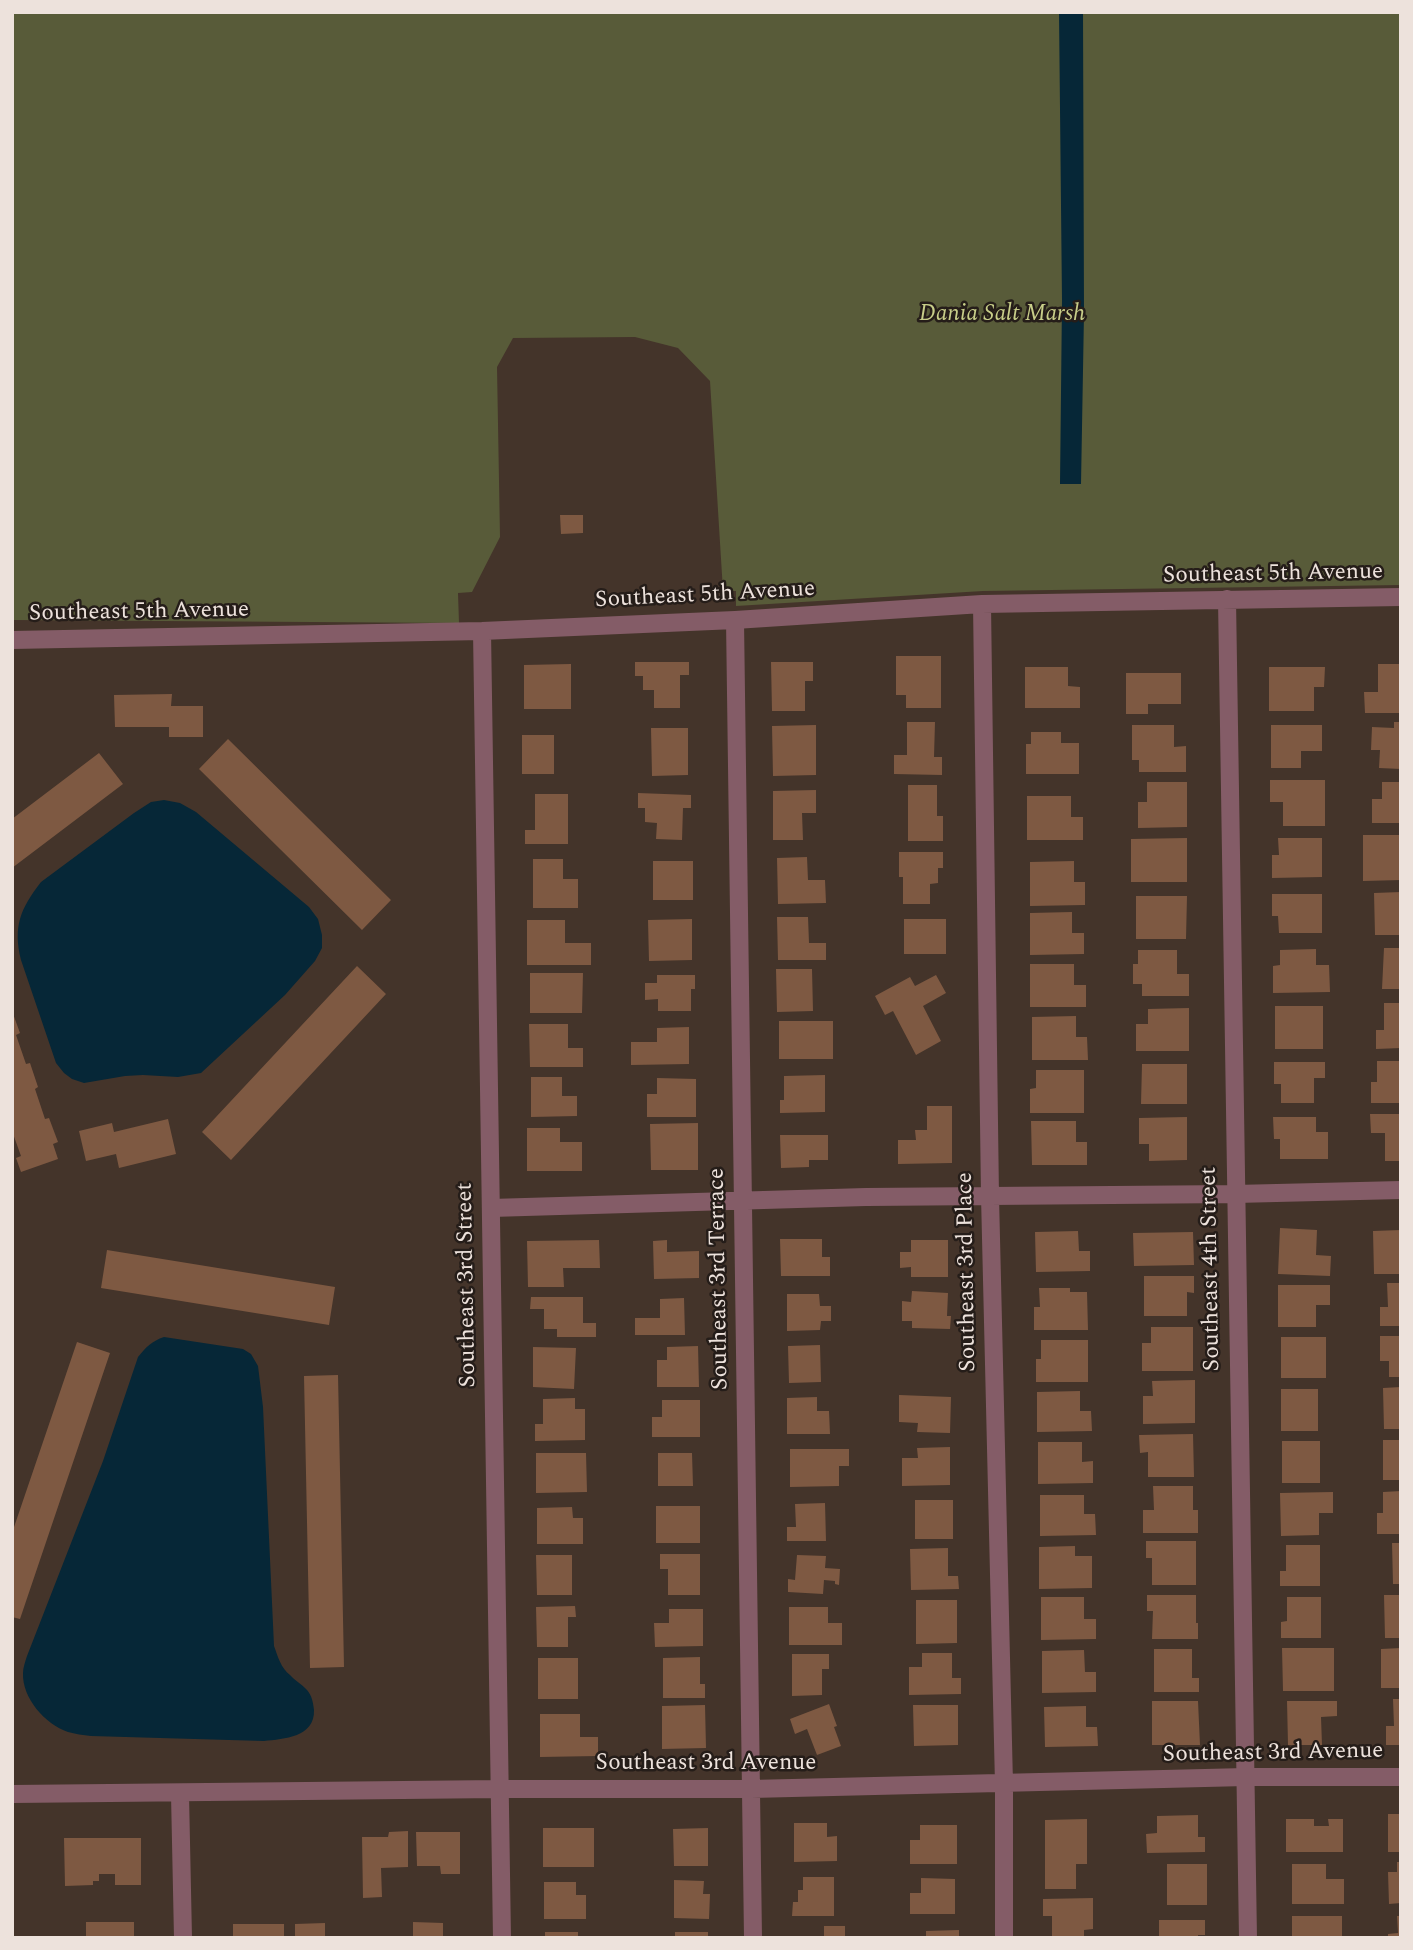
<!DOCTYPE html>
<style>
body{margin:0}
#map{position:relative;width:1413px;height:1950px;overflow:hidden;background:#44342a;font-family:Spectral,serif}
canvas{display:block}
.frame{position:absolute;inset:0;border:14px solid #ede2dc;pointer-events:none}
</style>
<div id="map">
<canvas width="1413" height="1950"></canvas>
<div class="frame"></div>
</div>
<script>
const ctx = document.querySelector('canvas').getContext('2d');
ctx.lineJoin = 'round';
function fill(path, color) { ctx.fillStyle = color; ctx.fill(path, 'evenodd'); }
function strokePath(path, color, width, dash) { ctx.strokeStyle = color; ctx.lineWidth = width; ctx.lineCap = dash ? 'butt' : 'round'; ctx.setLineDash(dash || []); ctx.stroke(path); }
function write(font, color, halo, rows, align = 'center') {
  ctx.font = font + ' Spectral,serif'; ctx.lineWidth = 5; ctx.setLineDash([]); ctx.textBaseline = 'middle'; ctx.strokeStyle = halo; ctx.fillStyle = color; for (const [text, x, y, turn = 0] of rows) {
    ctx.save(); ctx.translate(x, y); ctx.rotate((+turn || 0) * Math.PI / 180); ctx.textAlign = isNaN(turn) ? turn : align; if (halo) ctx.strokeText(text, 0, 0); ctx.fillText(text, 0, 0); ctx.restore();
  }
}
fill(new Path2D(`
 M12,12H1401V585L983,591L736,606V591H723L710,381L678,348L635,337L513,338L497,367L500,537L472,592L458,593L459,623L12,620Z`), '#585b39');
fill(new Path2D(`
 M1059,12H1083L1084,313L1081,484H1060L1062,301Z
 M164,800L180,803L196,812L309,907L318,919L322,935V948L315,961L285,995L201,1073L178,1077L143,1075L125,1076L84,1083L72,1079L64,1073L56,1063L21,960C13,927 20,909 41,882L134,813L151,802Z
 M164,1337L243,1349L251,1354L258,1366L263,1407L274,1646C278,1657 281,1668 290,1675C295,1681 302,1684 307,1690C312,1696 313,1702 314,1710C315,1737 284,1739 264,1741L91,1736C83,1735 75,1734 68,1732C45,1724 22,1698 23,1673C23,1668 25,1662 27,1656L103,1461L138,1357C146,1347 152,1341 164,1337Z`), '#062737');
fill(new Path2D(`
 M560,515H583V533L561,534Z
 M896,656H941V708H906V695H896Z
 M635,662H689V675H680V708H654V690H643V676H635Z
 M771,662H813V681H805V711H772Z
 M571,664V709H524V665Z
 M1378,664H1401V713H1365L1364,692H1378Z
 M1025,667H1068V686L1080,687V708H1025Z
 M1269,667H1325L1324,687H1314V711H1269Z
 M1126,673H1181V704H1148V714H1126Z
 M172,694L171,706H203V737H169V727H115L114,695Z
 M907,722H935L934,757H942V775L894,774V755H907Z
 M1394,722H1401V769L1379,768L1380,750H1371L1372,727L1394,728Z
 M816,725V775L773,776L772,726Z
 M1132,725H1174V747L1186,746V772H1139V760H1132Z
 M1271,725H1322V751H1301V768H1271Z
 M651,728H688V775L652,776Z
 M1031,732H1061V743H1079V774H1026V744H1031Z
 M522,735H554V774H522Z
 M228,739L391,900L362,930L199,769Z
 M99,753L123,784L12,868V819Z
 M1270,780H1325V826H1283V802H1270Z
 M1147,782H1187V827L1138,828V802H1147Z
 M1382,782H1401V823H1372V799H1382Z
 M908,785H937V816H943V841H908Z
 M816,790V813H802L803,840H773V791Z
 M638,793L691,795V808H683L682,840L656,839L657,823L645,822V808H638Z
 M535,794H568V844H525V830H535Z
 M1027,796H1071V817H1083V840H1027Z
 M1363,835H1401V880L1363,881Z
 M1187,838V882H1131V839Z
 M1278,838H1322V877L1272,878V855H1279Z
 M899,852H943V868H938V883L930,884V904H903V877H899Z
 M807,857L808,880H825L826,903L778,904L777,858Z
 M533,859H563V879H578V908H533Z
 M653,861H693V900H653Z
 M1074,861V882H1085V905L1030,906V862Z
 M1401,892V935H1375L1374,893Z
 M1272,894H1322V933H1279L1278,916H1272Z
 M1136,896H1187L1186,939H1136Z
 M1072,912V933H1084V954L1030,955V913Z
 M777,917H808L809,943H826V960H778Z
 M692,919V960L649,961L648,920Z
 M904,919H946V954H904Z
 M527,920H565V943H591V965H527Z
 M1384,948H1401V989H1382Z
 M1316,949V965H1329L1330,992L1273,993V966L1280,965V950Z
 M1138,950H1177V974H1189V996H1142V984H1133V964H1138Z
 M1030,964H1074V985H1086V1007H1030Z
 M357,966L386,994L231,1160L202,1132Z
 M776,969H812L813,1011L777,1012Z
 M530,973H583L582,1013H530Z
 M657,975H695V989H691V1011H658V999L645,1000V983H657Z
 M936,975L946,993L923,1006L941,1041L916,1055L893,1011L885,1015L875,996L910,977L915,986Z
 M1384,1003H1401V1048L1376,1049V1030H1384Z
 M1275,1006H1323V1049H1275Z
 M1189,1008V1051H1136V1024H1148V1009Z
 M12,1011L20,1033L16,1035L26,1064L30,1063L38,1087L35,1089L45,1119L49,1118L58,1142L53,1144L58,1159L21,1172L16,1158L21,1156L12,1131Z
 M1076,1016V1037H1087L1088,1060H1032V1017Z
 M779,1021H833V1059H779Z
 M529,1024H568V1048H583V1067H530Z
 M689,1027V1064L631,1065V1042H657V1028Z
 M1377,1061H1401V1103H1371V1082H1377Z
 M1274,1062H1325V1078H1314V1103H1281V1084H1274Z
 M1142,1064H1187V1104H1141Z
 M1036,1070H1084V1113H1030V1089L1036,1088Z
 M825,1075V1112L780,1113V1100H784V1076Z
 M531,1077H562V1096H577V1116L531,1117Z
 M657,1078L696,1079V1117H647V1094H657Z
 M927,1106H952V1163L898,1164V1140H916L915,1130H927Z
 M1370,1114H1401V1161H1385V1133H1371Z
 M1187,1117V1160L1149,1161V1144H1139V1118Z
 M1273,1117H1316V1132H1328V1159H1280V1139H1274Z
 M168,1119L176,1154L119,1168L116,1154L86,1161L79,1131L112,1123L114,1132Z
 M1031,1121H1076V1142H1087V1165H1032Z
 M698,1123V1170H651L650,1124Z
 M527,1128H560V1142H582V1171H527Z
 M780,1135H828V1160H809V1167L781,1168Z
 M1280,1228L1317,1230L1316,1255L1331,1256L1330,1276L1278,1274Z
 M1401,1230V1274H1374L1373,1231Z
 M1078,1231L1079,1251H1090V1271L1036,1272L1035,1232Z
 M1193,1232L1194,1265L1134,1266L1133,1233Z
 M780,1239H822V1257H830V1276H781Z
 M599,1240L600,1268H563L564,1287H528L527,1241Z
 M667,1240V1252L699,1251V1278L654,1279L653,1241Z
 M911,1240H948V1277H911V1267L900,1268V1252H911Z
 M107,1250L335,1287L329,1325L101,1288Z
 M1144,1276H1194V1293L1187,1292V1316H1144Z
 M1387,1283H1401V1326H1380V1307H1388Z
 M1278,1285H1330V1305H1316V1327H1278Z
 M1039,1288H1070V1292H1087L1088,1330H1034V1307H1040Z
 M912,1291L948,1293L947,1316H951L950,1329L912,1328V1321H902V1301L911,1302Z
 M787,1294H819L820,1306H831V1321H821L820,1330L787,1331Z
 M531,1297H583V1323H596V1337H557V1329H544V1309H530Z
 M684,1298L685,1335H635V1318H660V1299Z
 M1151,1327H1193V1371H1142V1343H1151Z
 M1380,1336H1401V1377H1389V1361H1380Z
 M1281,1337H1326V1378H1281Z
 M1041,1340H1088V1382H1036V1359H1041Z
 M77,1342L110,1353L20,1619L12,1617V1533Z
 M820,1345L821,1382L789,1383L788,1346Z
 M698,1346L699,1387H657V1360H667V1347Z
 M533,1347L576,1348L574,1389L533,1387Z
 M338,1375L344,1667L310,1668L304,1376Z
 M1195,1380V1423L1143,1424V1396H1153L1152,1381Z
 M1401,1387V1429H1384L1383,1388Z
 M1281,1389H1318V1431H1281Z
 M1080,1391V1411H1091L1092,1431L1037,1432V1392Z
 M899,1395L951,1397L950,1433L917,1432L918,1423L899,1422Z
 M817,1397V1411H829L830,1434H787V1398Z
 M575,1398V1409H585V1440L535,1441V1424H543V1399Z
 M662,1400H700V1437H652V1417H662Z
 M1193,1434L1194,1477H1148V1452L1140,1453L1139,1435Z
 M1383,1440H1401V1480H1383Z
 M1282,1441H1320V1483H1282Z
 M1038,1442H1082V1462L1093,1461V1483L1038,1484Z
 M950,1447V1485L902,1486V1458H918L917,1448Z
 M790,1449H849V1466H839V1486L790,1487Z
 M536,1453H586L587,1492L536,1493Z
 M658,1453H692L693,1486H658Z
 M1153,1486H1193V1510H1198V1533H1143V1510H1154Z
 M1401,1491V1534H1377V1513H1383V1492Z
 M1333,1492V1513H1319V1535L1281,1536L1280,1493Z
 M1040,1495H1084V1514H1095L1096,1535L1040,1536Z
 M915,1500H953V1539H915Z
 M825,1503L826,1541H787V1527H796L795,1504Z
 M656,1506H700V1543H656Z
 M572,1507L573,1518H583V1544H537V1508Z
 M1146,1541H1196V1585H1152V1558H1146Z
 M1392,1543H1401V1584H1393Z
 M1286,1545H1320V1586H1280V1571H1286Z
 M1075,1546V1556H1092V1588L1039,1589V1547Z
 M948,1548V1576H958L959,1589L911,1590L910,1549Z
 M660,1554H700V1595H668V1569H660Z
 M536,1555H572V1595H537Z
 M797,1555L826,1556L825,1568L840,1569L839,1585L835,1584V1581L824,1580L823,1594L788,1592V1579L795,1580Z
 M1147,1595H1196V1623H1198V1639H1152L1153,1611H1147Z
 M1384,1595H1401V1638H1385Z
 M1041,1597H1084V1619H1096V1639L1041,1640Z
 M1287,1597H1321V1638H1281V1622L1287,1621Z
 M916,1600H957V1643L916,1644Z
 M575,1606L576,1617H568V1647H537L536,1607Z
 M789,1607H828V1623H842V1645H789Z
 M669,1609H703V1646L655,1647L654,1623H669Z
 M1282,1648H1334V1691H1283Z
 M1401,1648V1688H1381V1649Z
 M1154,1649H1192V1678H1199V1692H1154Z
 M1084,1650L1085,1672H1096V1692L1042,1693V1651Z
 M922,1653H952V1678H961V1694L909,1695V1667H922Z
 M792,1654H829V1669H822V1695L792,1696Z
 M700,1657V1684H705V1698H663V1658Z
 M538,1658H578V1699H538Z
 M1393,1699H1401V1745H1386V1726H1394Z
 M1152,1701H1198L1200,1745H1152Z
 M1287,1701H1337V1716L1321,1717L1322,1745H1288Z
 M829,1704L837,1726L834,1727L841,1746L817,1755L807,1729L795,1734L790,1719Z
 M705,1705L706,1748L662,1749V1706Z
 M913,1705H958V1745L914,1746Z
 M1086,1706V1727H1097L1098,1746L1045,1747L1044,1707Z
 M540,1714H580V1737H598V1756L540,1757Z
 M1388,1814H1401V1852H1388Z
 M1198,1815V1837H1205V1852L1147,1853L1146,1834L1157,1833V1816Z
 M1087,1819V1864H1076V1889H1045V1820Z
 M1286,1819H1314V1826H1329L1328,1819H1343V1852H1286Z
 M794,1823H827V1837L837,1836V1861L794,1862Z
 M920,1825H957V1864H910V1840H920Z
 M543,1828H594V1867H543Z
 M708,1828V1866H674L673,1829Z
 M408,1831V1867L381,1868L382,1897L363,1898L362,1837H388L389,1832Z
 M416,1832H460V1874H441L440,1866H417Z
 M64,1838H141V1885H115V1874H99V1881H93V1885L65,1886Z
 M1397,1862H1401V1903L1389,1904L1388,1872H1397Z
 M1167,1864H1207V1905H1167Z
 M1292,1864H1326V1879H1344V1904H1292Z
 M803,1877H834V1916H792L793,1902H798V1890H803Z
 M921,1878L955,1879V1914H910V1893H921Z
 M674,1880L704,1881L703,1894H710L709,1919L674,1918Z
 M544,1882H576V1895H586V1919H544Z
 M1093,1898V1929L1084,1930V1938H1052V1916H1043V1899Z
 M1292,1916H1342V1938H1292Z
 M1397,1916H1401V1938H1388V1934L1398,1933Z
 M1159,1920H1205V1935H1198V1938H1159Z
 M86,1922H134V1938H86Z
 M413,1922L443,1923V1938H413Z
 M325,1923V1938H295V1924Z
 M233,1924H284V1938H233Z
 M824,1926H845V1938H824Z
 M959,1930V1938H926V1931Z
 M545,1932H578V1938H545Z
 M675,1932H708V1938H675Z`), '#7e5942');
strokePath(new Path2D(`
 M1227,599L1248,1938
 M982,604L990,1196L1004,1784V1938
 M735,620L753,1938
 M482,631L502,1938
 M12,640L482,631L735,620L982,604L1401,597
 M491,1208L866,1197L1235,1194L1401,1190
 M12,1794L500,1789H751L1246,1777H1401
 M180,1794L183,1938`), '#845c67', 18);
write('italic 23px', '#c8ce89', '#251d19', [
 ["Dania Salt Marsh",1002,315]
]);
write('23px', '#ede2dc', '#251d19', [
 ["Southeast 5th Avenue",1273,575,-1],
 ["Southeast 5th Avenue",705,596,-3],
 ["Southeast 5th Avenue",139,613,-1],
 ["Southeast 4th Street",1212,1269,-91],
 ["Southeast 3rd Place",968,1272,-91],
 ["Southeast 3rd Terrace",720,1279,-91],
 ["Southeast 3rd Street",468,1285,-91],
 ["Southeast 3rd Avenue",1273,1754,-1],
 ["Southeast 3rd Avenue",706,1764]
]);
</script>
